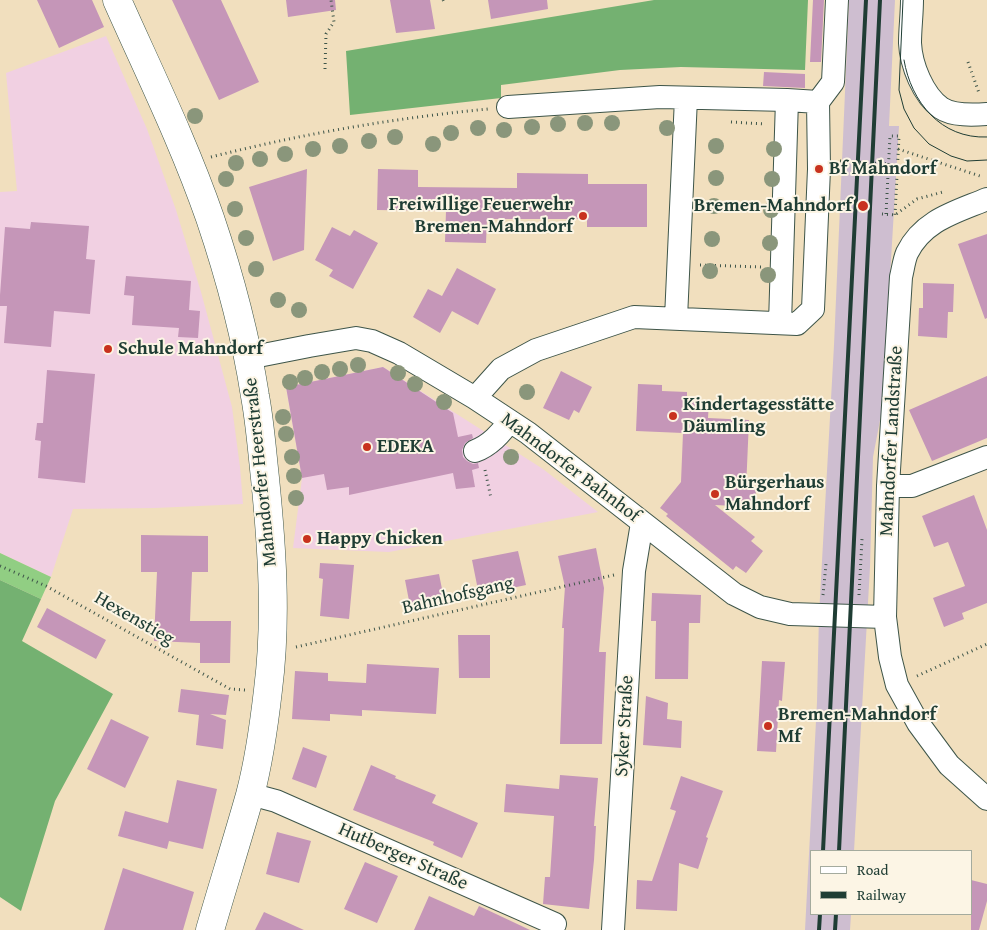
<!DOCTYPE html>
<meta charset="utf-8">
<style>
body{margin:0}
#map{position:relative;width:987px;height:930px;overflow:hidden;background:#f1dfbe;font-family:"Gentium Book Plus",serif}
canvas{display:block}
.legend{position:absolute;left:810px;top:850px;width:162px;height:65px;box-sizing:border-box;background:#fcf5e5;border:1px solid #a4ab9e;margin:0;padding:6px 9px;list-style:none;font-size:15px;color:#1f3d34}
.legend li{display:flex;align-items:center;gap:10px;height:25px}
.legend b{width:25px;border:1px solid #a4ab9e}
</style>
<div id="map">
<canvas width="987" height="930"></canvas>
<ul class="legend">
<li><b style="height:6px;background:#fff"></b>Road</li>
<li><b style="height:6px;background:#1f3d34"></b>Railway</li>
</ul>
</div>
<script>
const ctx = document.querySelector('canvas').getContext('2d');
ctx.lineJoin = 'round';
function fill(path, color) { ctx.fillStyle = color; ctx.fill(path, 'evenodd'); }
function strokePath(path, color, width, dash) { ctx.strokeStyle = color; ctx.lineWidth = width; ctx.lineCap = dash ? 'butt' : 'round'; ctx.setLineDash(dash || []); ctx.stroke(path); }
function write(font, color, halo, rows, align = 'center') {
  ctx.font = font + ' "Gentium Book Plus",serif'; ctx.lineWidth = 4; ctx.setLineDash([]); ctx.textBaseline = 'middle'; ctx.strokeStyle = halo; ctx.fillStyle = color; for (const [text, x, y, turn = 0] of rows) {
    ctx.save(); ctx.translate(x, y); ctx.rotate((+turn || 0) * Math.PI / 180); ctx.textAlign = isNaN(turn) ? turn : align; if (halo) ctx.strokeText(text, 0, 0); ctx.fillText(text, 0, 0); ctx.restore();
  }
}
fill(new Path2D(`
 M106,36L147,129L176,210L201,292L232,407L240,467L243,504L155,508L73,509L51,577L0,553V192L17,191L6,73Z
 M383,367L543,469L598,512L389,552L293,548L302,478L286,387Z`), '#f1d0e2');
fill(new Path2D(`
 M849,0H895L889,126H899L888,310L885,394L873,457L870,567L854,851H811V914H851L850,930H805L817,702L819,615L834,345Z`), '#cebed0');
fill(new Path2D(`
 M0,553L51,577L41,599L0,580Z`), '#91ce83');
fill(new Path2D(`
 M654,0H808L805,70L681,67L620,70L501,85V98L350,115L346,51Z
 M0,580L41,599L22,641L113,694L55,801L21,911L0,897Z`), '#74b171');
fill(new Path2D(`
 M37,0H92L104,27L59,48Z
 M172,0H221L259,82L219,100Z
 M286,0H335L336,10L288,17Z
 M390,0H430L435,29L396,33Z
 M488,0H547L548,9L491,19Z
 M813,0H824L821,62H810Z
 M764,72L805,74V88L763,86Z
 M307,169L304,250L273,261L249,187Z
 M378,169L418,170V187L517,188V173L588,174V184H647V227H587V219H487L486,243L445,242L446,211L377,210Z
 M31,222L89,226L86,259L95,260L90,314L54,311L51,347L4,343L7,306H0V295L5,227L30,229Z
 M332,227L350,236L354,230L378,243L353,289L329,276L333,270L315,260Z
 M987,234V318L985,319L958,244Z
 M457,268L496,289L478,325L452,311L440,333L413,317L428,289L442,296Z
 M126,276L191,281L189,310L200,311L198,338L178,337L179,328L132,325L134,296L124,295Z
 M923,283L954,284L953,312H948L947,338L918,336L919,308H923Z
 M383,367L453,413L458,437L472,434L473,438L465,443L462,450L463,457L467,461L473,464L478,463L479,468L472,470L475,487L456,489L453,473L349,495V487L327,490L324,474L302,478L286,387Z
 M47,370L95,374L85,483L38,478L41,441L35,440L37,423H43Z
 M561,371L592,387L579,413L574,410L569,420L543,408Z
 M987,376V438L932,461L909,410Z
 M638,384L662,385V391L687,392V400L709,401L708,418L749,420L746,489H756L755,507L715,505L755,537L751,541L763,551L746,573L736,566L733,570L666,516L668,514L660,508L681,482L683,433L636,431Z
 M974,495L987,530V603L962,613L964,619L944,627L933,598L965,586L948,542L934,547L922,516Z
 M141,535L208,536V572H192L190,621H231L230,663H200V643L154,641L157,572H141Z
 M596,548L604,588L599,652H606L602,744H560L564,628H562L565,587L558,556Z
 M518,551L526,585L479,595L472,560Z
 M320,563L354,565L349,619L320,616L323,579L319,578Z
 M439,574L445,604L411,611L405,580Z
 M652,593L701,595L700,623H689L688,679H655L656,621H651Z
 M47,608L106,640L96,659L37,627Z
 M458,635H490V678H459Z
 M762,661L785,662L782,701L779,700L776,752L757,751Z
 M367,664L439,668L436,714L362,710V716L330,714V721L292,719L295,671L328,673V681L366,683Z
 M181,689L229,695L226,715L210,714L226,720L223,749L196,745L199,715L178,712Z
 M646,696L668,703L667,719L682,721L681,748L643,745Z
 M111,719L149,737L125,788L87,769Z
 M303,747L327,756L316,788L292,779Z
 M371,765L396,776L395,778L436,795L432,803L478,823L462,858L433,845L434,842L353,810Z
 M560,775L598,778L594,826H596L594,860L589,909L543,904L545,877H550L554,816L504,812L506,784L559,789Z
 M681,776L723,791L706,837L708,838L698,869L679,863L677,911L636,909L637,880L652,881L676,811L670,809Z
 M177,780L217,789L203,849L169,841L167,849L118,836L125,811L168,823Z
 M277,832L311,841L299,883L266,874Z
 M365,862L398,876L377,923L344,909Z
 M123,868L194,892L183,930H104Z
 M971,880L987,884V901L979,930H971Z
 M429,896L474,916L479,906L530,930H414Z
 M264,912L304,930H255Z`), '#c596b8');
const minor = new Path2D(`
 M912,0C912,14 910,29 910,43C911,65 923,95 941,108C953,116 973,115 987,114
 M508,107L660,97L787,100L818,102
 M987,199C956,212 923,220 907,253C904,260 903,269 901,277L888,486L885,617L890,657L897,685L918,723L949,765L987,799
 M676,318L686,98
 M780,323L787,100
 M248,358L309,346L356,338L372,341L399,353L475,398L528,433L734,594L760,607L790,614L885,617
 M475,398L501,369L536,350L634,317L797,324L813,309L819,169L818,102L833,82L837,0
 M475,451C489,446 502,433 509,421
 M888,486H912L987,457
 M250,794L276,801L555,924
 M613,930L634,571L642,523`);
const major = new Path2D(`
 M117,0C149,72 184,143 210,218C229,274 246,338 255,396C260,423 262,451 265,478C272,548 277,620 268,690C264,725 259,761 250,795C237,841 223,885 210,930`);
strokePath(minor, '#3e5549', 24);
strokePath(major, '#3e5549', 29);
strokePath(new Path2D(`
 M443,0L444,2
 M968,62L979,93
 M325,69L326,34L334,22L331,0
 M731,122L765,124
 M898,149L983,177
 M211,157C301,134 395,118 488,109
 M882,214L895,215L917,199L943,192
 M886,214L890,136H899L895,215
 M700,265L761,267
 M485,470L491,498
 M0,566L46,586L230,689L245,690
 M823,595L826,564
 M859,595L862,539
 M296,647L614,575
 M917,676L987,644`), '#3e5549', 3, [1, 4]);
strokePath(minor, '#fff', 22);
strokePath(major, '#fff', 28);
strokePath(new Path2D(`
 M903,0L899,90L904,109L914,128L929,144L951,156L967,161L987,160
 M904,60C911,102 941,139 987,137`), '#1f3d34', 1);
strokePath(new Path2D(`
 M823,851L866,0
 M839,851L880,0
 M819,930L820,914
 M835,930L836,914`), '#1f3d34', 4);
strokePath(new Path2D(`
 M840,161L889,164`), '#3e5549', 3, [1, 4]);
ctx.fillStyle = '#8a967b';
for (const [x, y] of [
 [195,116],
 [585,123],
 [612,123],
 [558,124],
 [532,127],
 [478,128],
 [667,128],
 [504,130],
 [451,133],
 [395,137],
 [369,141],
 [433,144],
 [340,146],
 [716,146],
 [313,149],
 [774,149],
 [285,154],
 [260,159],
 [236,163],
 [716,178],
 [226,179],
 [772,179],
 [714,206],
 [235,209],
 [771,210],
 [246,238],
 [712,239],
 [770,243],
 [256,269],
 [710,271],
 [768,275],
 [278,300],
 [299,310],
 [358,365],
 [340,369],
 [322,372],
 [398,373],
 [305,378],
 [290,382],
 [415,384],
 [527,392],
 [444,402],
 [283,417],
 [286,434],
 [292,457],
 [511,457],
 [294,476],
 [296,498]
]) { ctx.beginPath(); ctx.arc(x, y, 8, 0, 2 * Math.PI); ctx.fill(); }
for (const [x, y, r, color] of [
 [819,169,5,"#c8321e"],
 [863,206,6,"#c8321e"],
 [583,216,5,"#c8321e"],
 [108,349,5,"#c8321e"],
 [673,416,5,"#c8321e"],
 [367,447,5,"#c8321e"],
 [715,494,5,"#c8321e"],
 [307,539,5,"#c8321e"],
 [768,726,5,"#c8321e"]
]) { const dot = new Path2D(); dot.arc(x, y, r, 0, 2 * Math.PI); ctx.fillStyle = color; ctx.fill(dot); strokePath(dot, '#fcf5e5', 2); }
write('bold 19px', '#1f3d34', '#fcf5e5', [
 ["Bf Mahndorf",829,169],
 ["Freiwillige Feuerwehr",573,205,"right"],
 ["Bremen-Mahndorf",573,227,"right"],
 ["Bremen-Mahndorf",852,206,"right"],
 ["Schule Mahndorf",118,349],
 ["Kindertagesstätte",683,405],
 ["Däumling",683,427],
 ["EDEKA",377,447],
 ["Bürgerhaus",725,483],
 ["Mahndorf",725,505],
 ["Happy Chicken",317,539],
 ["Bremen-Mahndorf",778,715],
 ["Mf",778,737]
], 'left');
write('19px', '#1f3d34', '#fcf5e5', [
 ["Mahndorfer Landstraße",892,441,-87],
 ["Mahndorfer Bahnhof",570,468,37],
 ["Mahndorfer Heerstraße",261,472,-96],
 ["Bahnhofsgang",458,596,-13],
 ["Hexenstieg",134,619,30],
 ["Syker Straße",625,726,-87],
 ["Hutberger Straße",403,857,24]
]);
</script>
